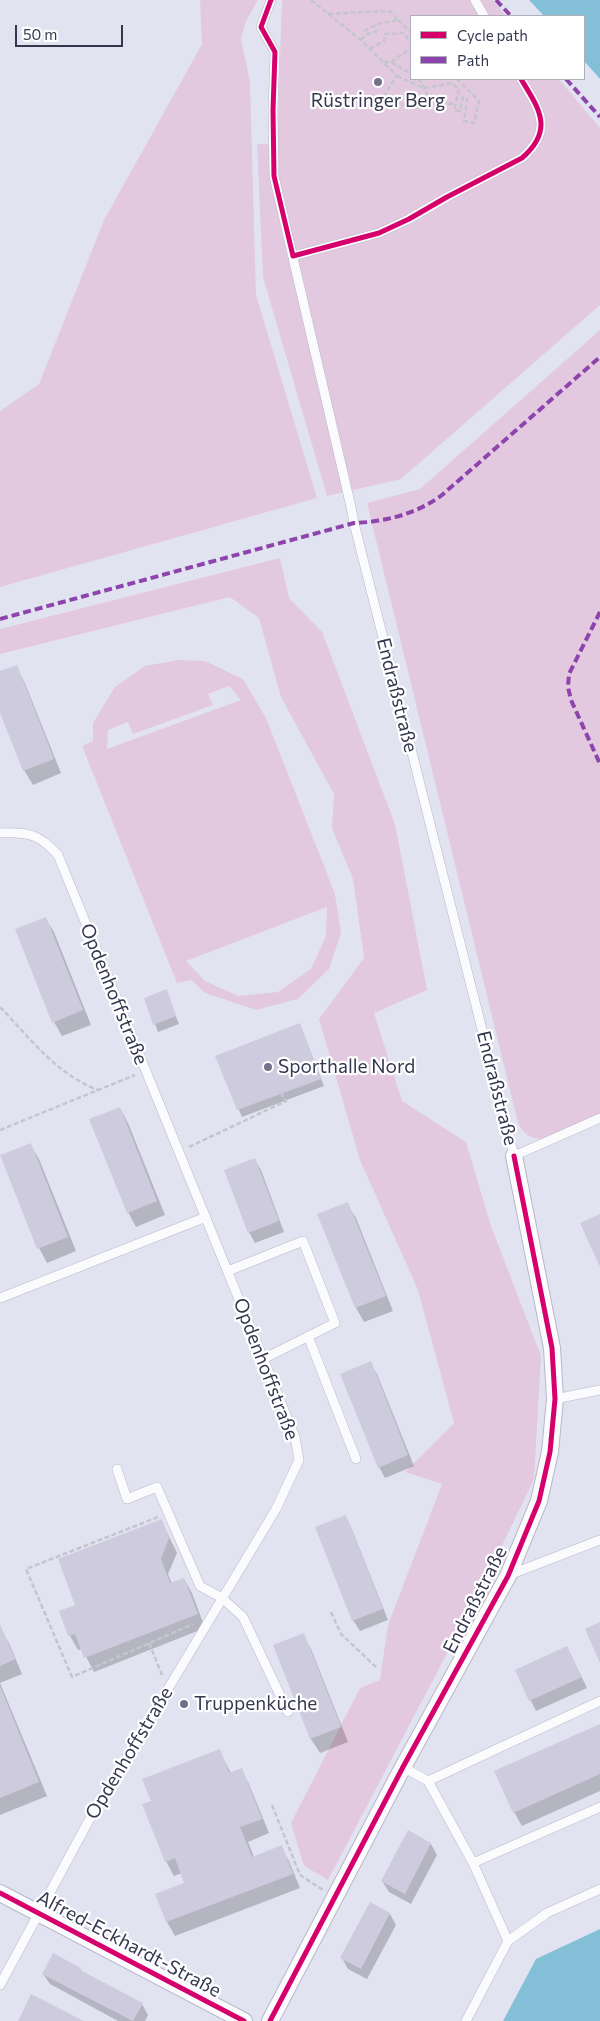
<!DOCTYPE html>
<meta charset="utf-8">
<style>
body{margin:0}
#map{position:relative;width:600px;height:2021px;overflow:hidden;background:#e2e3f1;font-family:Commissioner,sans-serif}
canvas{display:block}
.legend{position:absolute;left:410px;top:15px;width:175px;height:65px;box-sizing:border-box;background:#fff;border:1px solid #aeafb9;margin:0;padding:6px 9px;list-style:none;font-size:15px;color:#35374f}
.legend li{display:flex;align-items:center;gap:10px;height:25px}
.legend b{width:25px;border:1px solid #aeafb9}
.scale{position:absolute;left:15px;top:25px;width:108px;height:22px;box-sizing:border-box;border:2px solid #35374f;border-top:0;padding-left:6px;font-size:15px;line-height:18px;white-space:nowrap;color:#35374f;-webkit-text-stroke:4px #fff;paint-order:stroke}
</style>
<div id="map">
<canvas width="600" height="2021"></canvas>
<ul class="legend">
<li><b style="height:6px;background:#d6006c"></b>Cycle path</li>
<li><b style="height:6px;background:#8e44ad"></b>Path</li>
</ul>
<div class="scale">50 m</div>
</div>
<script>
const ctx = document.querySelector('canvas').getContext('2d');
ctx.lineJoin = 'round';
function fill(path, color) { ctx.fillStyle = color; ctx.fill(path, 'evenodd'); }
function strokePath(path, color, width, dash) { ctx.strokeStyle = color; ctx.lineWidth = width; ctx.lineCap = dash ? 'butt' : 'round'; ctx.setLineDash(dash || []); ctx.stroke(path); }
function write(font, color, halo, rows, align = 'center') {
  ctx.font = font + ' Commissioner,sans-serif'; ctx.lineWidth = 4.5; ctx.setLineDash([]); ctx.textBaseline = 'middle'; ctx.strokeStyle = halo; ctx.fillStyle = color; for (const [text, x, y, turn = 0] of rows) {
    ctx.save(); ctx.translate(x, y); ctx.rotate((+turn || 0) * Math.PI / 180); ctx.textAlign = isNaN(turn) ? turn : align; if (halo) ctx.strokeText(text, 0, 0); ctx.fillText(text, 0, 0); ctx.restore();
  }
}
fill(new Path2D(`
 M200,0H258L246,21L241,39L250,82L256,295L317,498L0,587V411L39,384L104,220L202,44Z
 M282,0H493L506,16H411V79H559L600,128V305L401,479L327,496L263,277L257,144H277Z
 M600,330V1114L543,1139C530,1139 524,1134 518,1123L367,503L420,489Z
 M280,558L289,598L322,632L395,824L427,990L374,1013L402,1101L466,1142L491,1226L541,1356L534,1479L485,1581L328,1880L304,1866L291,1823L360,1688L380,1680L388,1625L442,1484L405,1472L454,1423L418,1290L360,1160L319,1019L364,958L353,879L332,828L334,794L281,697L259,618L230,597L0,654V629Z
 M178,660L205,661L243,679L266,718L335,894L341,933L329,969L298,999L256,1010L205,993L191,980L177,983L82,746L93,741V723L115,687L145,666ZM229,686L241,700L107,749L108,730L128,722L133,734L213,705L208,694ZM327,907L326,936L311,969L278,992L238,996L205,981L186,961Z`), '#e3c9df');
fill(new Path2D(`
 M529,0H600V79L584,61V16H544Z
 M600,1929V2021H503L536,1959Z`), '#83c0d8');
fill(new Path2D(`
 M16,666L24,681L61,773L33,785L24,770L0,709V673Z
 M45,918L54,932L91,1025L62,1036L54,1022Z
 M166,991L179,1024L158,1032L146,999Z
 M303,1032L324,1086L242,1117L216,1057Z
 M120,1108L128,1123L165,1215L136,1227L128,1212Z
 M30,1144L39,1159L76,1251L47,1263L39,1248Z
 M255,1160L261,1170L284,1232L255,1243L249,1232Z
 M347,1204L356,1218L393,1311L364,1322L356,1308L319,1215Z
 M370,1363L377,1374L414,1466L385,1478L379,1467Z
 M345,1516L351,1527L388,1620L360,1631L353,1620Z
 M161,1520L177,1553L168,1574L172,1584L184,1579L192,1593L205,1628L94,1672L82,1649L78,1650L70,1636L60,1612L77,1605Z
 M0,1629L9,1643L22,1674L0,1683L47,1796L0,1815Z
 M303,1635L311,1649L348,1742L320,1753L311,1739L274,1646Z
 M567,1647L587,1688L536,1711L516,1671Z
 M600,1725V1791L522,1826L514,1812Z
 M219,1751L231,1773L241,1769L249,1784L269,1833L248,1842L254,1857L281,1847L289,1861L300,1888L175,1936L167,1922L186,1883L182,1873L174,1876L166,1861L152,1802Z
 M431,1844L437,1855L411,1904L389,1892L382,1881Z
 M390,1914L396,1925L367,1979L348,1969L342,1958Z
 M80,1969L82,1972L142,2004L148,2015L145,2021H118L50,1984L43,1974Z`), '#0003');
fill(new Path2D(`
 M17,665L54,759L23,771L0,713V671Z
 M46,917L83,1010L52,1023L15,929Z
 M167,989L176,1016L153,1025L144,998Z
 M300,1023L321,1079L237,1110L215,1056Z
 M120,1107L157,1201L127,1213L89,1119Z
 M31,1143L68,1237L37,1249L0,1155Z
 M255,1158L279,1221L248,1233L224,1170Z
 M348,1202L386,1296L355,1308L317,1214Z
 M600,1214V1267L580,1223Z
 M371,1361L408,1455L378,1468L340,1374Z
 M346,1515L383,1609L352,1621L315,1527Z
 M162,1519L169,1538L161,1559L170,1583L184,1578L198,1614L84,1658L75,1634L68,1636L59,1611L75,1605L58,1559Z
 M600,1622V1663L585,1629Z
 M0,1624L15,1659L0,1666Z
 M304,1633L341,1727L310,1739L273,1645Z
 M567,1646L582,1677L529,1701L515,1670Z
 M0,1686L39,1782L0,1798Z
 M600,1724V1774L513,1813L494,1771Z
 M220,1749L229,1773L242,1768L262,1819L240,1827L252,1857L282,1845L293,1874L166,1922L155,1894L184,1883L175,1858L165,1862L142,1804L151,1801L142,1779Z
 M408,1830L431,1843L405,1894L381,1881Z
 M370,1902L390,1913L361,1969L340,1958Z
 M53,1953L81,1968L80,1970L143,2003L133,2021L42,1974Z
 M31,1994L84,2021H18Z`), '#cecbde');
const lane = new Path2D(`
 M271,0L261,27L275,52L273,110L274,176L351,507L354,523L514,1156L600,1118
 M475,0L484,16
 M293,256L379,233L409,219L447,197L522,158C554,130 540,110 521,79
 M0,833C29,832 39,834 58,855L295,1437L299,1460L276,1509L88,1822L0,1985
 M228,1271L303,1241L335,1323L263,1359
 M0,1298L206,1217
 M308,1336L356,1459
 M555,1399L600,1390
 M117,1469L127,1499L157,1487L200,1586L222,1598L243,1617L288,1712
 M509,1575L600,1540
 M403,1767L428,1781L473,1863L508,1941
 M428,1781L600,1701
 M473,1863L600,1807
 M466,2021L508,1941L547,1913L600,1889`);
const street = new Path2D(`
 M0,1893L244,2021
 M270,2021L403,1767L508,1576L539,1501L550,1452L555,1399L552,1348L514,1156`);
strokePath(lane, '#b7b8c9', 10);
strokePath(street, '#b7b8c9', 18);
strokePath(new Path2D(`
 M311,0L361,40L397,76L381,100L420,108L431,103
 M328,14L386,11L391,12L398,20L377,24L364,31
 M398,20L411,32
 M361,40L367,34L376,32L374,25
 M370,49L384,41L385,34L404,33L411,43
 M384,62H391L411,74
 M391,62L411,48
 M397,76L424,88L452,83L459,89L454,110L460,111L463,97L467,99L464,121L474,123L479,101L457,79
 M418,79L422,83L431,103L456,104
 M0,1007C31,1039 56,1074 98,1090
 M0,1130L135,1075
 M189,1147L286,1101L281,1093
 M158,1517L26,1569L72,1677L193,1624
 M331,1612L341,1634L377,1668
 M149,1643L162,1675
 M272,1805L300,1875L323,1890`), '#c5c6cd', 2.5, [5, 2.5]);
strokePath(lane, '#fbfbfd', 9);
strokePath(street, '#fbfbfd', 16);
strokePath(new Path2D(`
 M496,0L511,16
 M566,79L600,117
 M600,612L569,674L568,687L571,700L600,764
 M0,619L354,523C384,522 417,514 442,495L600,357`), '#8e44ad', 4, [8, 4]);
strokePath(new Path2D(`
 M271,0L261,27L275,52L273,110L274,176L293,256L379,233L409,219L447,197L522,158C554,130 540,110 521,79
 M0,1893L244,2021
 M270,2021L403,1767L508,1576L539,1501L550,1452L555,1399L552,1348L514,1156`), '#d6006c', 5);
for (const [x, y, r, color] of [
 [378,82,5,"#727388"],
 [268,1067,5,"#727388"],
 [184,1704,5,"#727388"]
]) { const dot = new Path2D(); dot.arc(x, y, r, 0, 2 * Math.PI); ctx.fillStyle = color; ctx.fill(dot); strokePath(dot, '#fff', 2); }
write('19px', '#35374f', '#fff', [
 ["Rüstringer Berg",378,101,"center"],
 ["Sporthalle Nord",278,1067],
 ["Truppenküche",194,1704]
], 'left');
write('19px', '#35374f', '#fff', [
 ["Endraßstraße",397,695,76],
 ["Opdenhoffstraße",114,994,68],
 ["Endraßstraße",497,1088,76],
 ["Opdenhoffstraße",266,1369,69],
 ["Endraßstraße",475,1600,-63],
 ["Opdenhoffstraße",129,1753,-59],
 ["Alfred-Eckhardt-Straße",129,1944,28]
]);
</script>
